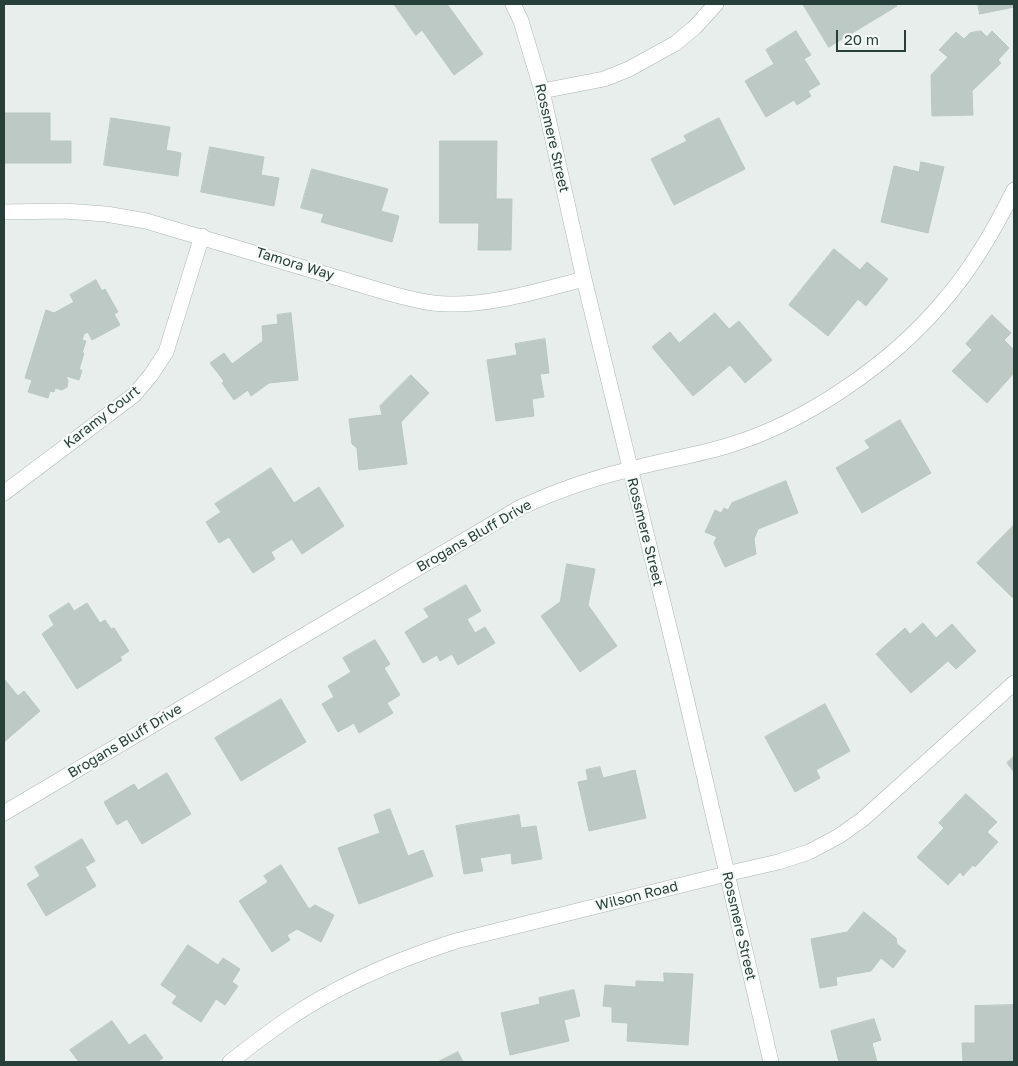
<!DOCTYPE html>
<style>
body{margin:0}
#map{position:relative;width:1018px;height:1066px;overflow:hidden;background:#e7eeeb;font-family:"Golos Text",sans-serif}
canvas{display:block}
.frame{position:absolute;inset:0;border:5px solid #273f39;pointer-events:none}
.scale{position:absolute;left:836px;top:30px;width:70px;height:22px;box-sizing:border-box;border:2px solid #273f39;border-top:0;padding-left:6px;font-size:15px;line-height:18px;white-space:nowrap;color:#273f39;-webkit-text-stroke:4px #f7fbf9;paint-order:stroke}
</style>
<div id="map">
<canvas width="1018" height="1066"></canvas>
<div class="frame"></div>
<div class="scale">20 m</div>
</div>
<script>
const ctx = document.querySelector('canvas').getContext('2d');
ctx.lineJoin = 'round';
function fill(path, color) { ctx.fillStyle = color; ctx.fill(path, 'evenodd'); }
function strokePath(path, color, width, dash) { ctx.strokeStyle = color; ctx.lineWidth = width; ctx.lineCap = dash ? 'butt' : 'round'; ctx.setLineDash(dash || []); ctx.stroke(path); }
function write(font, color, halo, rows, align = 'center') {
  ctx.font = font + ' "Golos Text",sans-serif'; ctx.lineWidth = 4.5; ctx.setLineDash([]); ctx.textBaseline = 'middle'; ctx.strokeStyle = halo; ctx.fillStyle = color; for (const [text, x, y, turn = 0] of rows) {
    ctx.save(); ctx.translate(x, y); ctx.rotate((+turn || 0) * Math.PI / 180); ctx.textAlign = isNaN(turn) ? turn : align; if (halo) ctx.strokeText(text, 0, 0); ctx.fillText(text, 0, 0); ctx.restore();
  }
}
const building = new Path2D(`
 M394,4H447L483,54L454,75L422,30L416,35Z
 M803,4H896L897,6L829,47Z
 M978,4H1014V7L980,14Z
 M796,31L811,55L804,59L820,84L808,91L811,96L797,105L794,100L766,117L745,81L774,64L766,50Z
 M981,31L987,37L992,31L1009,48L998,60L1001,63L972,91L973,115L932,116L931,75L948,57L939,50L956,32L964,39L970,33Z
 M4,113H50V141H71V163H4Z
 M111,118L170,127L166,150L181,153L178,176L104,165Z
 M719,118L745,169L674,205L651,159L687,141L684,136Z
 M440,141H497L496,199H512L511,250H478L479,223H440Z
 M210,147L264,157L261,175L279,178L274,206L201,192Z
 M921,162L944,167L928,233L881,222L894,166L919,172Z
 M312,169L388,189L381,211L399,216L392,242L321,222L324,214L301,208Z
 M834,249L860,270L867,262L888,279L866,306L858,299L828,336L789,305Z
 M96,280L102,291L105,289L118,312L114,314L120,325L92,340L88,332L84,334L82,340L86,341L82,353H84L79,370H82L79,380L66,376L68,381L67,387L62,390L55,388L54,392L50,391L48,398L28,392L32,380L25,378L46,310L54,313L74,302L70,295Z
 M291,313L298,380L269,383L251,396L248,390L234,400L222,383L224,381L210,363L224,353L232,364L263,341L262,326L278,324L277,315Z
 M715,313L729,329L739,321L772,360L745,383L730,365L693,396L652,347L670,332L679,343Z
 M992,315L1011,333L1004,340L1014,350V373L987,403L952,371L972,350L966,344Z
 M545,339L549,373L540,374L544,397L532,399L534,416L496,421L487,360L517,355L515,344Z
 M411,375L429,393L401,422L407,464L359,470L357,448L352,444L349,419L382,415L380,406Z
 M900,420L931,473L862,513L836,468L870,448L865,441Z
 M271,468L294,503L319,487L344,526L302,554L292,539L271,552L275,559L253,573L229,537L219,543L206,522L221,512L215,504Z
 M786,481L798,513L758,529L754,539L756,554L725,567L714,543L717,537L705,532L715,510L721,513L724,508L728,510L732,503Z
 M1014,525V599L977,563Z
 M567,564L595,569L588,605L617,646L580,672L541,616L560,602Z
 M466,585L481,611L467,619L475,633L485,627L495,643L458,665L452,654L440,661L437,655L423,663L405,632L429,617L424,609Z
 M69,603L74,611L87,603L100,623L105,620L111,629L114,628L129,651L120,657L122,660L77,689L42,634L54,625L49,616Z
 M923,623L936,638L952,624L976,651L956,669L948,661L911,693L876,654L905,628L910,634Z
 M375,640L390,664L384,668L400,695L387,703L393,713L359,733L354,723L338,732L322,704L334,697L328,686L351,672L343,658Z
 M4,679L18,696L24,691L40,711L4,742Z
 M281,699L306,742L241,781L215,738Z
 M825,704L850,751L816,770L820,778L795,792L765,737Z
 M1014,756V772L1007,763Z
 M600,767L603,778L635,770L646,818L589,831L578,782L588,780L586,770Z
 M167,773L191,814L142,844L127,819L117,825L104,802L134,784L138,790Z
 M966,794L997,822L987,832L998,842L975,867L973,865L963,876L960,872L948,885L917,857L944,828L939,823Z
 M390,809L408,856L423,850L433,876L359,904L338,848L380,833L374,815Z
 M519,815L521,828L536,826L542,859L512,864L511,853L480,858L483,871L464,874L456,826Z
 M82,839L95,861L85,867L96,886L46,916L27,884L40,876L35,867Z
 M281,865L309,909L315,905L334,915L321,942L297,929L287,935L290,940L272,952L239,901L268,882L264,876Z
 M864,912L896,938L897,944L906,951L893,968L881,958L871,971L836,977L837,985L820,988L811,939L847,932Z
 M188,945L218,965L223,958L240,969L232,982L238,986L225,1005L216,999L201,1022L172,1003L177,996L161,985Z
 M664,973L693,974L688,1045L627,1041L628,1023L612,1022V1007L603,1006L605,985L636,987V981L664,982Z
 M574,990L580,1016L564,1020L569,1041L510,1055L501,1013L540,1004L539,998Z
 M1014,1005V1061L963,1062L962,1043H975V1006Z
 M874,1019L881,1040L872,1043L877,1062H839L831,1031Z
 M112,1021L129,1045L145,1034L163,1058L157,1062H79L70,1050Z
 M458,1052L463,1062H438Z`);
fill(building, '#bcc9c4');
strokePath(building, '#b9c7c2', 1);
const minor = new Path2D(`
 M513,4L521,21L542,91L584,279L680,672L771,1062
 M542,91L604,79L629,69L676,43L695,27L716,4
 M4,212L64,211L106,214L146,221L392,294C411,299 430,304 449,304C495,305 540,290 584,279
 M4,493L134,395L151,375L166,352L202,236
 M4,813L521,507C556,491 593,478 631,469C664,460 698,455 730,445C806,422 890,364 941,304C971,270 994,231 1014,190
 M230,1062C248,1048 266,1034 285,1021C337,985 396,960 456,941L726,874L778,862L809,852L839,836L863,819L1014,683`);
strokePath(minor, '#aab6b2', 16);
strokePath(minor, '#fff', 15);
write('14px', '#273f39', '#f7fbf9', [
 ["Rossmere Street",552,138,77],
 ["Tamora Way",295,264,17],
 ["Karamy Court",102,417,-38],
 ["Rossmere Street",645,532,76],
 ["Brogans Bluff Drive",474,536,-30],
 ["Brogans Bluff Drive",125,741,-31],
 ["Wilson Road",637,896,-14],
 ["Rossmere Street",739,926,77]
]);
</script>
